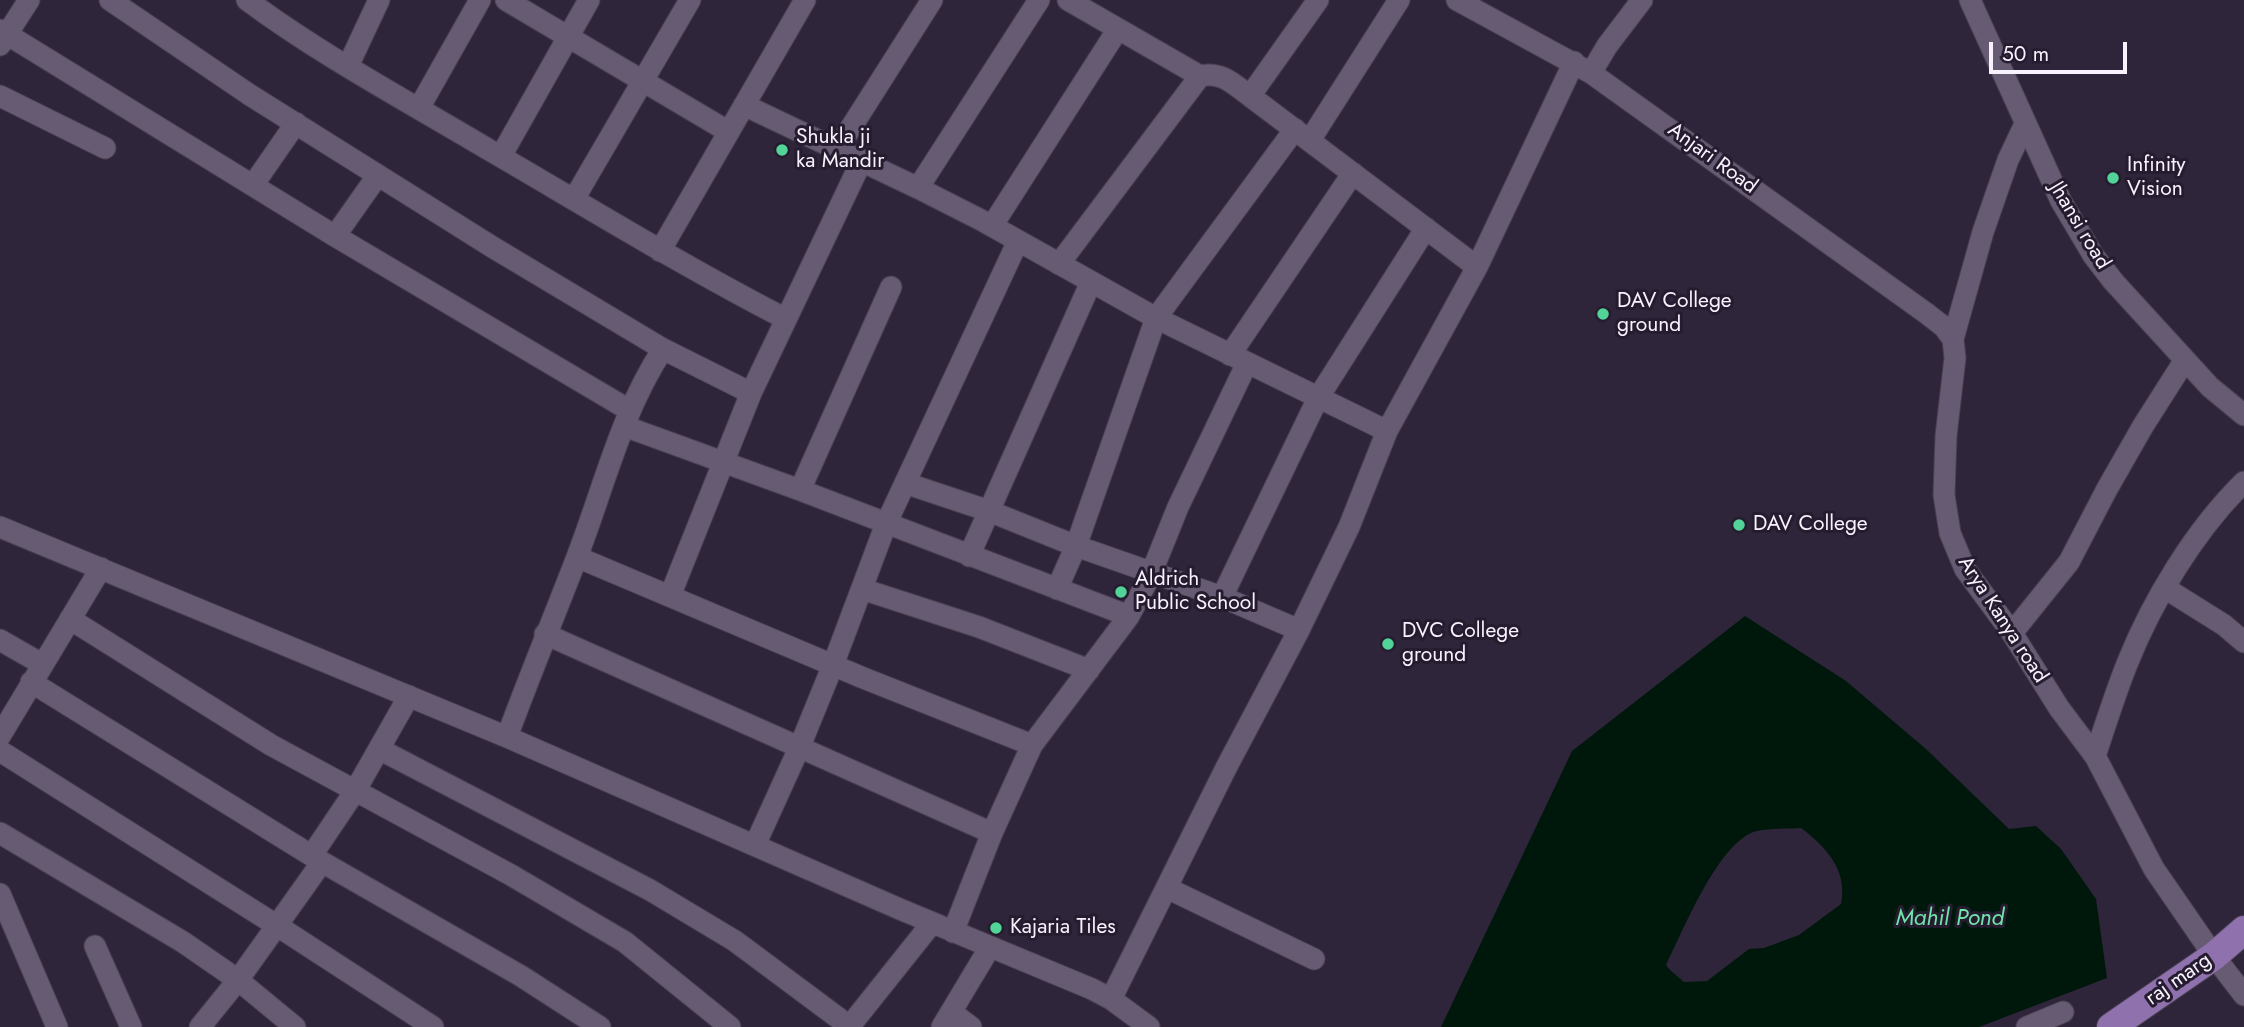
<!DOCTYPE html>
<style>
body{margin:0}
#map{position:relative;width:2244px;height:1027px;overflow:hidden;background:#2f253a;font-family:Jost,sans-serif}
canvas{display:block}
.scale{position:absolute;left:1989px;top:42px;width:138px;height:32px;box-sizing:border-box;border:4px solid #f7f2fd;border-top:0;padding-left:9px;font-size:21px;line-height:24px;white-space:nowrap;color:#f7f2fd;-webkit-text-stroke:5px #251c2f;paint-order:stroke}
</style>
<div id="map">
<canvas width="2244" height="1027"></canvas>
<div class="scale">50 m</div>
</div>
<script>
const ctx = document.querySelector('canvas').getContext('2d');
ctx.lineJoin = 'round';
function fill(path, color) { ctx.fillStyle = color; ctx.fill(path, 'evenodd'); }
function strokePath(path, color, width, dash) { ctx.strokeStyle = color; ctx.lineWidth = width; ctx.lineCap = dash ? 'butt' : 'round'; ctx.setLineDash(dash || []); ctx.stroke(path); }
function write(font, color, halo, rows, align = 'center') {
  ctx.font = font + ' Jost,sans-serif'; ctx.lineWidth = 6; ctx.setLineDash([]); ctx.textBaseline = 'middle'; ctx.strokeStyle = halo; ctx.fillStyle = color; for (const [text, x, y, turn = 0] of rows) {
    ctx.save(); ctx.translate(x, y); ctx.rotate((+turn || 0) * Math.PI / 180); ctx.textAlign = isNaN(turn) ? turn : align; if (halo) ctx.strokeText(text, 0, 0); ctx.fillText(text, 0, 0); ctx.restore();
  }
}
fill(new Path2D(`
 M1745,616L1846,681L1926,749L2009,829L2036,826L2061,849L2096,899L2107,978L1979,1027H1441L1572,751ZM1801,828C1826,847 1848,870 1841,904L1799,935L1764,948L1749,949L1707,981L1684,982L1670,970L1666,965C1683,931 1719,840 1757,831C1771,828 1787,829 1801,828Z`), '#00170b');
const minor = new Path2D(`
 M110,0L250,95L494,248L663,349L751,393
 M247,0C324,57 409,102 491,151C589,208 685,267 786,319
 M506,0L729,132
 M1068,0L1200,76
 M1457,0L1591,73L1926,313L1944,327L1953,339
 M1970,0L2061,201L2093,255L2113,281L2210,387L2244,415
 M0,30L335,236L629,410
 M0,45L29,0
 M348,66L379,0
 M1591,73L1607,46L1642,0
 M0,96L105,148
 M1250,96L1318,0
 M744,105L918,188L983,221L1156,318L1387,431
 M419,108L480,0
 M2025,124L2008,160L1983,232L1953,339L1955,358L1946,436L1944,495L1950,533L1965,569L2012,633L2059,708L2095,756L2154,869L2214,956L2244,995
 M1310,140L1399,0
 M838,148L932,0
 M501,156L589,0
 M253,185L296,123
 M918,188L1039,0
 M574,199L690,0
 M992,226L1118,29
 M335,236L378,175
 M660,251L805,0
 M1059,264L1200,76C1222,71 1233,84 1250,96L1477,267
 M1230,355L1353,173
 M624,426L800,490L1129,616
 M905,483L989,511L1076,546L1222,597L1299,630
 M800,490L891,287
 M0,527L507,737L902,910L1092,989L1111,999L1149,1027
 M969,556L1091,282
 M577,557L861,677L1032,745
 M2165,588L2224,625L2244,642
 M862,589L979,627L1089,670
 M1057,589L1076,546L1156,318L1295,129
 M670,596L751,393L862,160
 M1222,597L1318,398L1426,228
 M70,619L271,745L511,875L625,942L730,1027
 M2012,633L2069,562L2107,489L2143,426L2185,360
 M545,634L992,833
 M0,640L42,664
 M31,682L322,862L521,976L600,1027
 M0,736L101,568
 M507,737C529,677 554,617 577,557C604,487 621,413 663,349
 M379,749L650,890L735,941L849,1026
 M0,751L276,925L433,1027
 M2095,756C2105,726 2115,694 2127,664C2152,601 2195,530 2244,482
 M0,833L183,942L238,980L295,1027
 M755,845L800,746L833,665L886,524L1018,241
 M312,855L355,791L409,696
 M1167,888L1314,959
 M0,894L57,1027
 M953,932L992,833L1032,745L1129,616L1151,574L1178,507L1247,363
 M95,946L131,1027
 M1111,999L1226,768L1299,630L1349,527L1387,431L1477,267L1574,62
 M951,1012L971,1027
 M200,1027L238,980L322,862
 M849,1027L932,923
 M942,1027L990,947
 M2027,1027L2063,1012`);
const major = new Path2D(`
 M2111,1027L2214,956L2244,930`);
strokePath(minor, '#484051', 23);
strokePath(major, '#484051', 30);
strokePath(minor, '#665b72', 21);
strokePath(major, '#8f71ad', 28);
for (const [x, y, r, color] of [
 [782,150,7,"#52d397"],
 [2113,178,7,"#52d397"],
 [1603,314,7,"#52d397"],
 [1739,525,7,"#52d397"],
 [1121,592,7,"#52d397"],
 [1388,644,7,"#52d397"],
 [996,928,7,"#52d397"]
]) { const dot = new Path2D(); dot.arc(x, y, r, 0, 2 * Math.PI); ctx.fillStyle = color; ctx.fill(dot); strokePath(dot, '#251c2f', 2.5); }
write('21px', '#f7f2fd', '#251c2f', [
 ["Shukla ji",796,138],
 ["ka Mandir",796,162],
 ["Infinity",2127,166],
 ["Vision",2127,190],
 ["DAV College",1617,302],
 ["ground",1617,326],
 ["DAV College",1753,525],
 ["Aldrich",1135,580],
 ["Public School",1135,604],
 ["DVC College",1402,632],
 ["ground",1402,656],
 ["Kajaria Tiles",1010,928]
], 'left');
write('21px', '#f7f2fd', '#251c2f', [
 ["Anjari Road",1712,159,36],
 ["Jhansi road",2079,226,59],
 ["Arya Kanya road",2002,620,57],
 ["raj marg",2179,980,-35]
]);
write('italic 23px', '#70e4aa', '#251c2f', [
 ["Mahil Pond",1950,919]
]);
</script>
